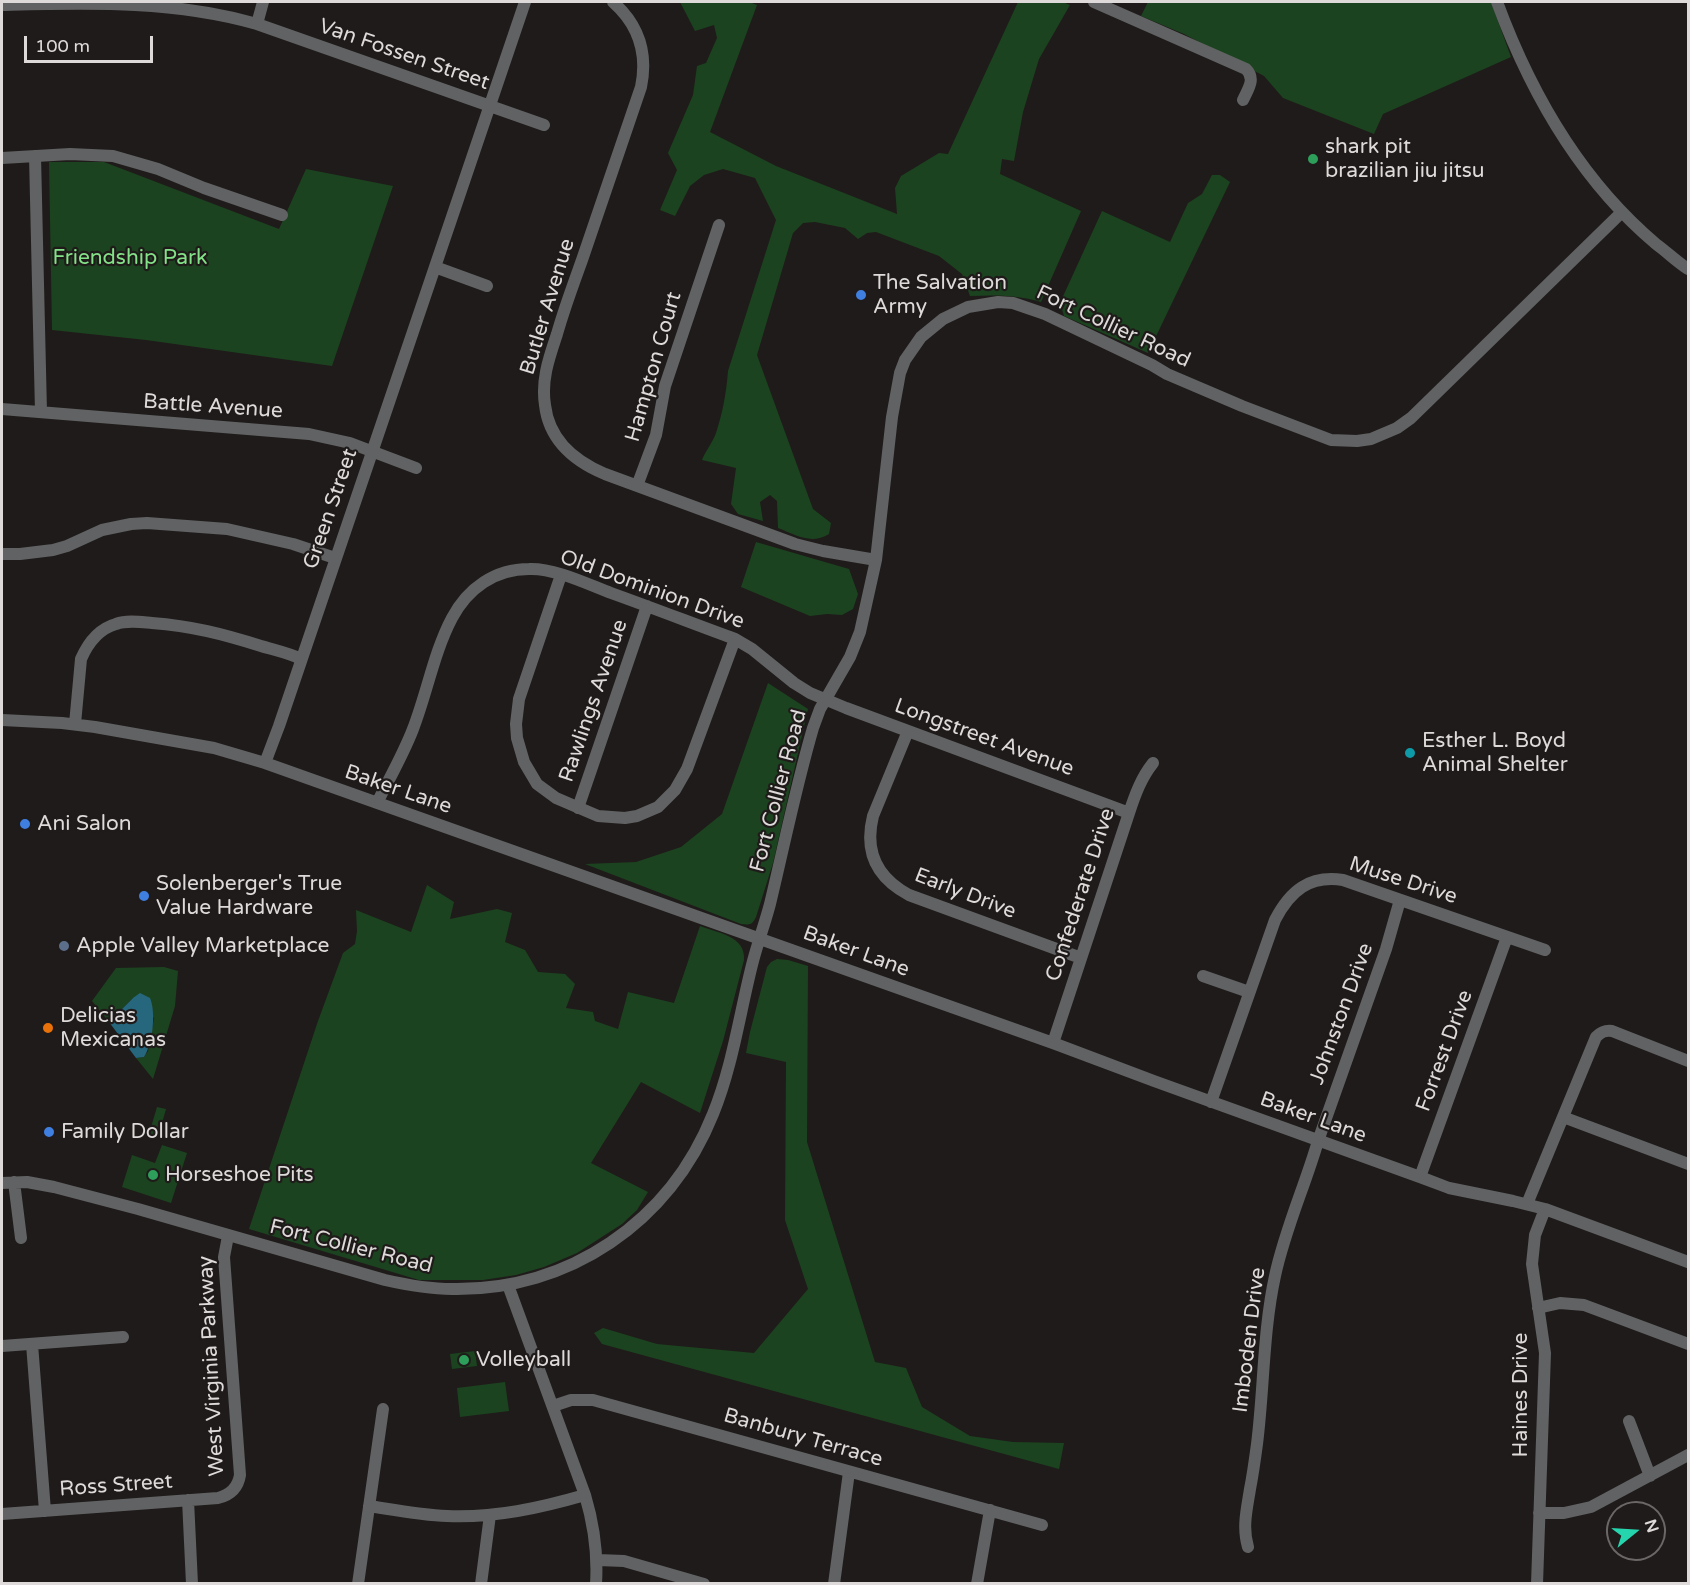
<!DOCTYPE html>
<style>
body{margin:0}
#map{position:relative;width:1690px;height:1585px;overflow:hidden;background:#1f1b1a;font-family:"Varela Round",sans-serif}
canvas{display:block}
.frame{position:absolute;inset:0;border:3px solid #dddad9;pointer-events:none}
.north{position:absolute;left:1606px;top:1501px;width:60px;height:60px;box-sizing:border-box;background:#1f1b1a;border:2px solid #6b6766;border-radius:50%;rotate:72deg;font-size:16px;font-weight:700;line-height:24px;text-align:center;color:#dddad9}
.north::after{content:'';display:block;margin:auto;width:21px;height:27px;background:#25d5ae;clip-path:polygon(50% 0,100% 100%,50% 72%,0 100%)}
.scale{position:absolute;left:24px;top:36px;width:129px;height:27px;box-sizing:border-box;border:3px solid #dddad9;border-top:0;padding-left:8px;font-size:18px;line-height:21px;white-space:nowrap;color:#dddad9;-webkit-text-stroke:4px #1f1b1a;paint-order:stroke}
</style>
<div id="map">
<canvas width="1690" height="1585"></canvas>
<div class="frame"></div>
<div class="north">N</div>
<div class="scale">100 m</div>
</div>
<script>
const ctx = document.querySelector('canvas').getContext('2d');
ctx.lineJoin = 'round';
function fill(path, color) { ctx.fillStyle = color; ctx.fill(path, 'evenodd'); }
function strokePath(path, color, width, dash) { ctx.strokeStyle = color; ctx.lineWidth = width; ctx.lineCap = dash ? 'butt' : 'round'; ctx.setLineDash(dash || []); ctx.stroke(path); }
function write(font, color, halo, rows, align = 'center') {
  ctx.font = font + ' "Varela Round",sans-serif'; ctx.lineWidth = 4.5; ctx.setLineDash([]); ctx.textBaseline = 'middle'; ctx.strokeStyle = halo; ctx.fillStyle = color; for (const [text, x, y, turn = 0] of rows) {
    ctx.save(); ctx.translate(x, y); ctx.rotate((+turn || 0) * Math.PI / 180); ctx.textAlign = isNaN(turn) ? turn : align; if (halo) ctx.strokeText(text, 0, 0); ctx.fillText(text, 0, 0); ctx.restore();
  }
}
fill(new Path2D(`
 M680,2H749L757,5L710,132L776,166L897,214L895,188L901,176L939,153L948,154L1018,2H1063L1070,5L1039,59L1023,112L1014,161L1002,159L1000,174L1081,211L1041,302C1017,295 995,295 970,296L962,274L939,256L876,232L867,233L858,239L845,228L815,222L803,223L793,233L757,355L813,509L831,523L829,534C811,545 796,535 778,528L777,501L770,495L760,502L763,521L738,514L731,504L736,468L702,460C706,450 713,442 716,433C723,411 726,395 728,371L776,220L755,178L723,169L704,175L690,186L675,216L660,210L677,170L668,153L693,95L697,66L706,63L717,38L714,25L695,31Z
 M1148,2H1491L1511,57L1383,114L1374,134L1283,98L1264,76L1184,34L1141,16Z
 M49,162H104L279,229L306,169L393,186L332,366L146,340L52,330Z
 M1212,175H1220L1230,182L1148,353L1064,316L1060,303L1102,211L1170,242L1188,203L1202,194Z
 M756,542L849,569L858,594L853,609L842,615L827,614L810,616L741,587Z
 M768,683L808,709L773,863L756,917C752,925 750,925 741,924L585,864L636,862L681,847L722,814Z
 M427,885L454,902L450,919L497,909L512,913L505,942L525,950L538,972L565,974L575,984L566,1008L593,1012L595,1021L618,1029L628,992L674,1003L700,926C718,933 746,936 744,960L723,1041L700,1113L641,1082L591,1163L648,1192L637,1210L622,1224L577,1253L544,1267L516,1275L483,1280H419L249,1229L318,1021L343,953L355,944L357,931L356,910L411,932Z
 M777,959L788,960L808,966L807,1142L875,1362L906,1368L922,1407L970,1436L1013,1442L1064,1443L1059,1469L602,1344L594,1333L603,1328L657,1344L754,1353L808,1289L785,1220L786,1062L746,1053L750,1032L767,967L771,962Z
 M164,967L178,971L175,1006L153,1079L136,1058L144,1057L148,1051L154,1018L133,998L109,1022L92,1001L116,968Z
 M157,1107L166,1109L158,1137L149,1134Z
 M162,1145L187,1153L171,1203L122,1187L132,1155L155,1163Z
 M475,1351L477,1366L452,1369L450,1354Z
 M505,1382L509,1411L460,1417L457,1388Z`), '#1c431f');
fill(new Path2D(`
 M140,993L150,998C156,1012 153,1043 144,1057L136,1058L109,1022L133,998Z`), '#26677e');
strokePath(new Path2D(`
 M613,2C639,25 648,53 641,87C621,145 602,203 582,260C573,285 564,309 557,334C549,358 541,380 545,405C549,440 574,461 605,474L795,544L823,551L876,560
 M1094,2L1246,69C1256,79 1248,89 1243,100
 M1497,2C1531,94 1580,180 1656,244C1667,252 1677,262 1688,269
 M2,5C88,3 173,0 257,24L544,125
 M257,24L263,2
 M35,156L41,412
 M2,158L70,154L113,156L158,169L204,188L282,215
 M435,267L487,286
 M2,409L309,434L350,443L416,468
 M637,486L656,435L665,386L719,225
 M2,554H20L53,550L67,546L102,530L131,524L147,523L227,529L293,544L335,558
 M561,575L519,699L516,724L517,738L524,762L537,784L556,798L598,816L625,818L637,816L658,807L675,790L687,769L735,639
 M2,720L62,723L95,727L214,748L265,763L1053,1043L1154,1081L1420,1177L1449,1188L1513,1201L1545,1209L1688,1262
 M75,724L81,659C88,643 98,629 116,624C127,620 140,622 152,623C192,626 223,634 261,646C274,650 289,653 301,659
 M908,731L873,816C864,852 877,878 909,895L1081,958
 M265,763L279,726L525,2
 M377,803C389,779 403,755 413,729C427,693 434,652 452,618C468,588 495,569 529,569C555,568 587,584 611,593C653,608 694,624 735,639L752,649L794,683L810,693L846,708L1129,813
 M578,808L647,606
 M1203,976L1249,992
 M1053,1043L1129,813C1135,795 1141,778 1153,763
 M1211,1102L1275,920C1290,891 1309,875 1343,880L1545,950
 M1563,1117L1688,1164
 M1420,1177L1507,937
 M14,1182L21,1238
 M2,1183L27,1182L54,1187L138,1209L385,1280C407,1285 429,1289 452,1289C569,1291 670,1222 713,1114C733,1065 740,1011 753,961C758,942 765,923 770,904C784,846 796,786 813,728L820,709L850,657L860,632L876,560L892,417L900,373L905,360L921,337L943,319L968,307L998,302L1013,303L1045,314L1152,365L1167,374L1242,406L1331,440L1357,441L1371,439L1397,428L1411,418L1622,212
 M1527,1204L1596,1037C1601,1032 1605,1030 1612,1031L1688,1061
 M508,1285L585,1495C594,1525 598,1552 596,1584
 M1538,1308L1560,1303L1584,1305L1688,1344
 M32,1344L45,1511
 M2,1346L123,1337
 M553,1406L571,1400H593L1042,1525
 M1629,1421L1650,1476
 M188,1500L192,1584
 M369,1506C395,1510 421,1515 447,1516C495,1518 540,1508 585,1495
 M1539,1513H1564L1591,1507L1688,1455
 M2,1514L218,1498C230,1495 238,1488 240,1475L224,1257L228,1236
 M1248,1547C1242,1527 1247,1509 1250,1489C1253,1474 1255,1459 1257,1444C1264,1388 1263,1331 1275,1276C1285,1229 1305,1186 1318,1141L1386,949L1400,900
 M598,1560L624,1561L704,1584
 M358,1584L383,1409
 M481,1584L490,1515
 M834,1584L849,1472
 M977,1584L990,1510
 M1537,1584L1545,1353L1532,1264L1535,1235L1545,1209`), '#616263', 12);
for (const [x, y, r, color] of [
 [1313,159,6,"#2e9e5b"],
 [861,295,6,"#3f7fe0"],
 [1410,753,6,"#0f9aa8"],
 [25,824,6,"#3f7fe0"],
 [144,896,6,"#3f7fe0"],
 [64,946,6,"#5c6f8a"],
 [48,1028,6,"#e8710a"],
 [49,1132,6,"#3f7fe0"],
 [153,1175,6,"#2e9e5b"],
 [464,1360,6,"#2e9e5b"]
]) { const dot = new Path2D(); dot.arc(x, y, r, 0, 2 * Math.PI); ctx.fillStyle = color; ctx.fill(dot); strokePath(dot, '#1f1b1a', 2); }
write('21px', '#dddad9', '#1f1b1a', [
 ["Van Fossen Street",404,55,19],
 ["Butler Avenue",548,307,-73],
 ["Fort Collier Road",1113,327,25],
 ["Hampton Court",654,367,-74],
 ["Battle Avenue",213,407,4],
 ["Green Street",331,509,-71],
 ["Old Dominion Drive",652,590,20],
 ["Rawlings Avenue",594,701,-71],
 ["Longstreet Avenue",984,738,20],
 ["Baker Lane",398,790,19],
 ["Fort Collier Road",779,791,-75],
 ["Muse Drive",1403,881,18],
 ["Early Drive",965,894,21],
 ["Confederate Drive",1081,895,-72],
 ["Baker Lane",856,952,20],
 ["Johnston Drive",1342,1014,-70],
 ["Forrest Drive",1445,1051,-70],
 ["Baker Lane",1313,1118,20],
 ["Fort Collier Road",351,1247,14],
 ["Imboden Drive",1250,1340,-83],
 ["West Virginia Parkway",212,1366,-93],
 ["Haines Drive",1521,1395,-90],
 ["Banbury Terrace",803,1438,16],
 ["Ross Street",116,1486,-4]
]);
write('21px', '#dddad9', '#1f1b1a', [
 ["shark pit",1325,147],
 ["brazilian jiu jitsu",1325,171],
 ["The Salvation",873,283],
 ["Army",873,307],
 ["Esther L. Boyd",1422,741],
 ["Animal Shelter",1422,765],
 ["Ani Salon",37,824],
 ["Solenberger's True",156,884],
 ["Value Hardware",156,908],
 ["Apple Valley Marketplace",76,946],
 ["Delicias",60,1016],
 ["Mexicanas",60,1040],
 ["Family Dollar",61,1132],
 ["Horseshoe Pits",165,1175],
 ["Volleyball",476,1360]
], 'left');
write('21px', '#83e187', '#1f1b1a', [
 ["Friendship Park",130,258]
]);
</script>
